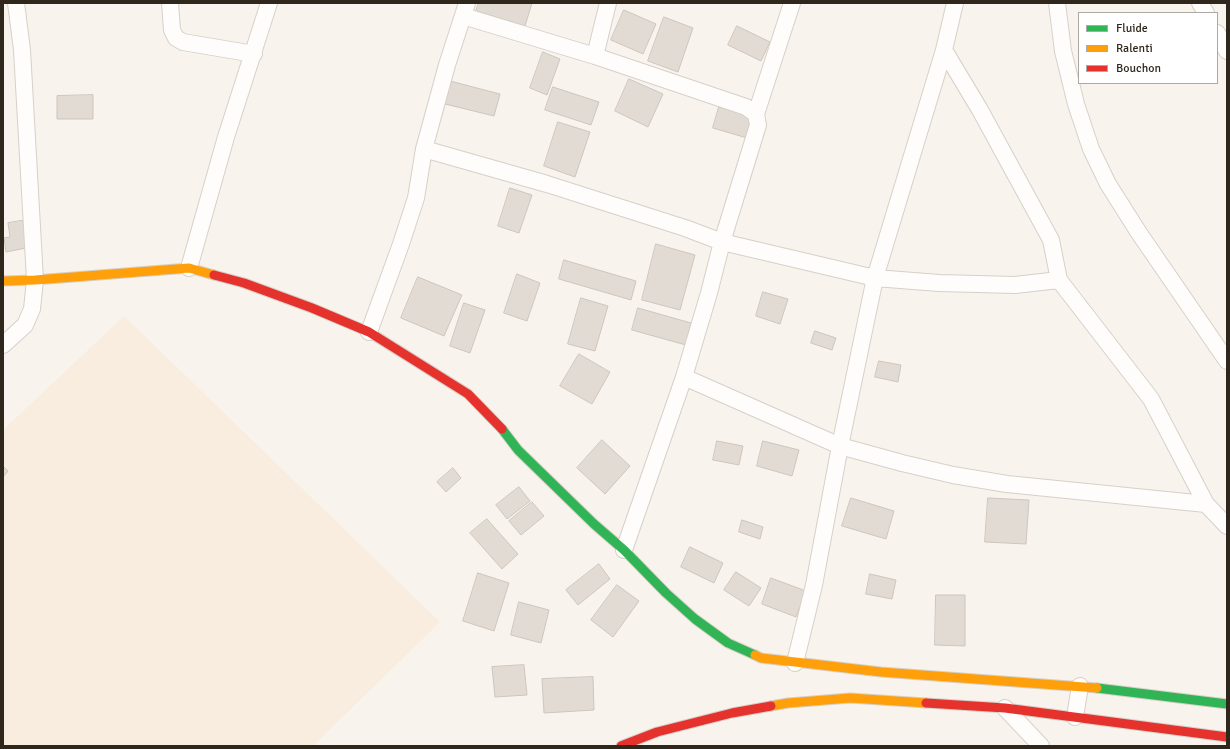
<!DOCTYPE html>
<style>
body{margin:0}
#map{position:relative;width:1230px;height:749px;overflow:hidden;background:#f8f3ed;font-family:Signika,sans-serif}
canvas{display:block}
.frame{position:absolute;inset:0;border:4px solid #30271c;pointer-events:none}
.legend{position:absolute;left:1078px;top:12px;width:140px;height:72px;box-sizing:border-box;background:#fff;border:1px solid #aca9a4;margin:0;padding:5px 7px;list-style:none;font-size:12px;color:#30271c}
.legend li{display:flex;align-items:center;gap:8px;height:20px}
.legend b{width:20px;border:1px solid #aca9a4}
</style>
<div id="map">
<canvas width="1230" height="749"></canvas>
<div class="frame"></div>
<ul class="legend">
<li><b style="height:5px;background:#30b455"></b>Fluide</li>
<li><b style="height:5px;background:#ff9f0a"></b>Ralenti</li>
<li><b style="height:5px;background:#e5322d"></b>Bouchon</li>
</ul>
</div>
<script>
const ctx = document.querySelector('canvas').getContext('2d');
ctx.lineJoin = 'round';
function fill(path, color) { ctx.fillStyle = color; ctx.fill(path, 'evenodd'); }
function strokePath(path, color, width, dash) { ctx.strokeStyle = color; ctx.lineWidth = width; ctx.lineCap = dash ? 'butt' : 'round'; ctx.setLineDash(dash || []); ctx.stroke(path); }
fill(new Path2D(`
 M124,316L440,622L313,746H3V430Z`), '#f9eddf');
const building = new Path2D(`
 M479,3H532L525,26L476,11Z
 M624,10L656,24L643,54L611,40Z
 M664,17L693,28L678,72L648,61Z
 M737,26L770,42L761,61L728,45Z
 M543,52L560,59L547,95L530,88Z
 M629,79L663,94L648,127L615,111Z
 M450,81L500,94L494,116L445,104Z
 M553,87L599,102L591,125L545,110Z
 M93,95V119H57V96Z
 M719,107L753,117L747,138L713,128Z
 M558,122L590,132L575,177L544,166Z
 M510,188L532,195L519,233L498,226Z
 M27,220L31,247L6,252L4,238L10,237L8,223Z
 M656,244L695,255L680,310L642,300Z
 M564,260L636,281L631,300L559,279Z
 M517,274L540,283L527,321L504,313Z
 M418,277L462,295L444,336L401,318Z
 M763,292L788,299L780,324L756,316Z
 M581,298L608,306L595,351L568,344Z
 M464,303L485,310L470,353L450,346Z
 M638,308L691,323L686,345L632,330Z
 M815,331L836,338L832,350L811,343Z
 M579,354L610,372L592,404L560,386Z
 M879,361L901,365L898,382L875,377Z
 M602,440L630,466L605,494L577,468Z
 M717,441L743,446L739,465L713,460Z
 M763,441L799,450L792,476L757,466Z
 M3,466L8,471L3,477Z
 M453,468L461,478L446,492L437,482Z
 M519,487L530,501L507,519L496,505Z
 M851,498L894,511L886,539L842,526Z
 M988,498L1029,500L1026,544L985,542Z
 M532,502L544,516L521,535L509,521Z
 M487,519L518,554L502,569L470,533Z
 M742,520L763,527L760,539L739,532Z
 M690,547L723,563L714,583L681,567Z
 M599,564L610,579L578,605L566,590Z
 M736,572L761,588L749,606L724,590Z
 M478,573L509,583L494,631L463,621Z
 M870,574L896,580L892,599L866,594Z
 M771,578L806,591L796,617L762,604Z
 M617,585L639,601L613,637L591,620Z
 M936,595H965V646L935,645Z
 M519,602L549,610L541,643L511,635Z
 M524,665L527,695L495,697L492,667Z
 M593,677L594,710L544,713L542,679Z`);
fill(building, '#e2dbd3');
strokePath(building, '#cdc5be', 1);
const street = new Path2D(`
 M170,3L172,30L176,38L183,42L254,54
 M1057,3L1063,51L1076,104L1091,149L1108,184L1139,233L1227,361
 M1200,3L1206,13
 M463,16L595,56L746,107L756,114L758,125L722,242L709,293L684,377L624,550
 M1217,33L1227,51
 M944,50L980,110L1051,240L1059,280L1151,399L1206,504L1227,526
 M595,56L608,3
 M756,114L792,3
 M424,149L547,184L685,228L722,242L875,278L939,283L1015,285L1059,280
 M189,268L226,137L269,3
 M369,332L401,244L416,198L424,149L447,65L467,3
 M3,345L25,325L32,309L35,280L22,50L16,3
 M684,377L840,446L902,463L953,475L1007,484L1206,504
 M795,663L814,585L840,446L875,278L944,50L955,3
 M1005,708L1041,746
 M1075,717L1080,686`);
const fast = new Path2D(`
 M502,429L518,450L594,524L624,550L666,593L695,619L728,643L755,655
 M1097,688L1227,704`);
const slow = new Path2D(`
 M3,281L35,280L189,268L214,275
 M755,655L761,658L881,672L1097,688
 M771,706L788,703L850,698L926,703`);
const jam = new Path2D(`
 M214,275L244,283L312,308L369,332L468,394L502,429
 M926,703L1005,708L1227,737
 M621,746L657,732L732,713L771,706`);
strokePath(street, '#d6d0c8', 18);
strokePath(fast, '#d6d0c8', 11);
strokePath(slow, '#d6d0c8', 11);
strokePath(jam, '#d6d0c8', 11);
strokePath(street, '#fefdfc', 16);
strokePath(fast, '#30b455', 9);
strokePath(slow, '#ff9f0a', 9);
strokePath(jam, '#e5322d', 9);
</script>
